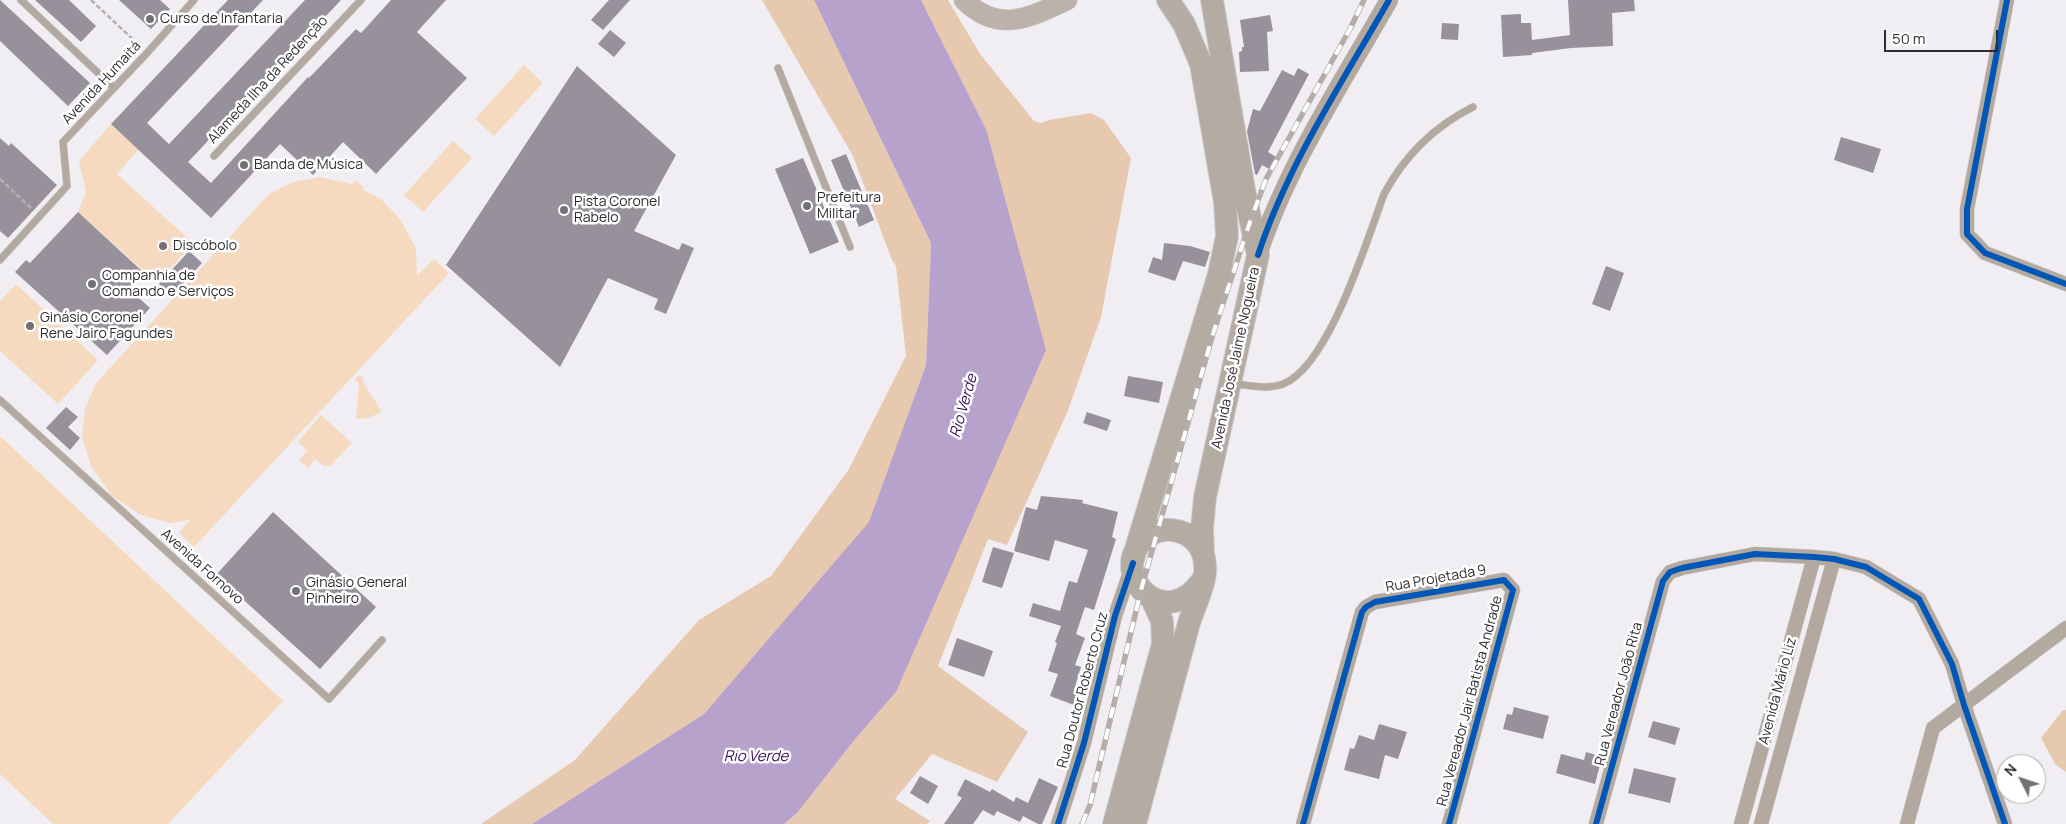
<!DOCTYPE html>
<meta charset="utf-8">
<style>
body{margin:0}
#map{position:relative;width:2066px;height:824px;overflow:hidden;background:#f0eef2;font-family:Manrope,sans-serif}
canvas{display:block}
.north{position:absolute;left:1996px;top:754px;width:50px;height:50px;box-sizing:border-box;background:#fff;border:1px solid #acabac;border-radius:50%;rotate:311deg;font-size:14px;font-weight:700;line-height:20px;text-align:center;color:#2f2d30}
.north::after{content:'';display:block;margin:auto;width:18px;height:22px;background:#737174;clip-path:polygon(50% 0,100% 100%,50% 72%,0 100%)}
.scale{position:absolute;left:1884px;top:30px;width:114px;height:22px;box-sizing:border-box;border:2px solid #2f2d30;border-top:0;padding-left:6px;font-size:15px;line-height:18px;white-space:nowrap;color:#2f2d30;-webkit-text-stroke:4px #fff;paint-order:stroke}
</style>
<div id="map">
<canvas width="2066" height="824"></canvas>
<div class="north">N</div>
<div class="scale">50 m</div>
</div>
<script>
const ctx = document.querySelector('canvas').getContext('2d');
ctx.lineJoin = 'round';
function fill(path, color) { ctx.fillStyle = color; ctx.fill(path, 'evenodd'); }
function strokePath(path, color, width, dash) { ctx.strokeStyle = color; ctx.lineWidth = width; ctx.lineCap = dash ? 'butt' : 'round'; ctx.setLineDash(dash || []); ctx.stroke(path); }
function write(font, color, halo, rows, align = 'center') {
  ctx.font = font + ' Manrope,sans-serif'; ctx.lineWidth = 5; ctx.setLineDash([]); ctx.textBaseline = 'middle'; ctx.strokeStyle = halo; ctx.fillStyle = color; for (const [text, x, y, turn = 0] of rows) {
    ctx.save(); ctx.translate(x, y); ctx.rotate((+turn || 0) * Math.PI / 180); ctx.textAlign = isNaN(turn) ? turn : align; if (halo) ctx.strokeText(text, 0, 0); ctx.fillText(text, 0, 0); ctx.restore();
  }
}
fill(new Path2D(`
 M524,65L543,83L494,136L475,119Z
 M111,124L139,149L117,174L193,243L157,283L78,212L86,192L79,161Z
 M453,141L472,158L423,212L404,195Z
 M320,177L352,184L356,180L364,188L363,190L381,199L400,219L416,248L417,276L434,259L449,273L194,547L179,533L190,520L170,523L141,515L112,496L91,466L82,437L85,408L97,382L269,194L293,182Z
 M16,284L98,360L58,404L0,351V301Z
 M357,375L363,377V382L382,412L368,418L356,419L359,383L355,380Z
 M321,415L352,443L330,466H323L315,459L308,468L299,460L307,451L298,442Z
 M0,436L283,701L168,824H53L0,774Z`), '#f6dac0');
fill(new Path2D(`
 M762,0H814L931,243L926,365L870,522L704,714L532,824H481L575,760L699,620L771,576L849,469L906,356L896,266L892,260L853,156Z
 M921,0H948L980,54L1034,121L1041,123L1049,120L1091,113L1104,120L1131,158L1101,317L1067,413L1007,545L988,539L938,666L1028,732L997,782L932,754L895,799L930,821L927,824H784L797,813L856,738L896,692L986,129Z
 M2063,710H2066V772L2055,764L2041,738Z`), '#e6c9ae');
fill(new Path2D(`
 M814,0H921L986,129L1046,350L896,692L856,738L797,813L784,824H532L704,714L869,522L926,365L931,243Z`), '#b7a2cc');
fill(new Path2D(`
 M0,0L90,83L68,106L0,41Z
 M35,0H69L96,26L81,42Z
 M119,0H160L170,9L151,29Z
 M228,0H263L147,123L169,144L305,0H341L188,162L211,183L308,77L309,78L356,29L361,33L391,0H446L417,32L467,78L376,174L343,142L313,175L280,144L211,218L111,124Z
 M609,0H630L603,30L591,20Z
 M1568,0H1634L1635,11L1612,13L1613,46L1571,48L1532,53V55L1503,57L1501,15L1521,14V23H1531L1532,40L1570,35Z
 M1270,15L1273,31L1267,32L1269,71L1240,72L1239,52L1242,51V47H1244L1240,20Z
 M1442,23L1459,24L1458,40L1441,39Z
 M610,30L626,43L614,57L598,44Z
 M577,66L676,155L634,231L679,250L682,243L694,248L666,314L654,309L658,299L608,278L560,367L446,265Z
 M1298,68L1309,74L1268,152L1276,157L1269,169L1262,165L1257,175L1255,174L1247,131L1253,109L1260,111L1282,70L1294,76Z
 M1841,137L1881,149L1873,173L1834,160Z
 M0,138L9,146L11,143L57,185L8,238L0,231Z
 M846,154L874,220L859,227L831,160Z
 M803,158L839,242L810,254L775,169Z
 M78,212L143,272L128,288L150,308L107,355L15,272L26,260L30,263Z
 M1164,243L1190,246L1210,252L1205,267L1183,261L1175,281L1148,272L1153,257L1162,260Z
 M189,251L202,263L172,296L159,284Z
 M1606,266L1624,273L1610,311L1592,304Z
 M1128,376L1163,382L1159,403L1124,396Z
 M66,407L78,417L68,427L80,438L70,450L46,428Z
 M1087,412L1111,420L1107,431L1083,423Z
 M1041,496L1083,500L1082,503L1118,512L1112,537L1116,539L1094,610L1085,607L1076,634L1085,638L1075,665L1081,667L1074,690L1079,692L1074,705L1050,696L1058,674L1048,671L1057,643L1055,642L1061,626L1029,616L1033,603L1060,611L1069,581L1077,583L1088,550L1055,540L1049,561L1014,551L1026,507L1037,510Z
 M273,512L376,607L320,669L216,575Z
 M993,547L1014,553L1002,588L982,582Z
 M957,638L993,651L984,677L948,665Z
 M1514,707L1549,716L1543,739L1503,729L1507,714L1512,715Z
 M1653,721L1680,728L1675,745L1648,737Z
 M1379,724L1407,732L1398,759L1385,755L1379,779L1344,770L1350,748L1354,749L1359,735L1374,740Z
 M1586,752L1602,757L1595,784L1556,773L1561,754L1584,760Z
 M1634,768L1676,778L1670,803L1628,793Z
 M920,776L938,786L928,804L910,793Z
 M1039,778L1058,787L1042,824H1038L1023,816L1020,822L997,811L994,816L983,810L973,824H944L962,798L957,795L965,779L990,792L992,789L1014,802L1016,797L1028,803Z`), '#97919c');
const service = new Path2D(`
 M21,0L114,88
 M778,68L850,247
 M214,156L361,0
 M0,260L67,186L63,142L147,53L194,0
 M1234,384C1250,385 1267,390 1283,384C1329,366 1367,240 1384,194C1405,155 1433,127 1473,107
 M0,400L329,699L382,640`);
const minor = new Path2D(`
 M2007,0L1967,209V234L1985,253L2066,284
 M1058,824L1084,743L1115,616L1132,566
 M1303,824L1362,612L1366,607L1375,602L1504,580L1513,590L1449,824
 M1596,824L1663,581L1670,572L1682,568L1755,554L1814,557L1834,559L1866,567L1919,599L1952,664L1964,705L2005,824
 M1741,824L1814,557
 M1761,824L1834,559
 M1907,824L1933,728L2066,628`);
const tertiary = new Path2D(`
 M1258,255C1288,164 1342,83 1389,0`);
const secondary = new Path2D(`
 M964,0C998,34 1029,18 1067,0`);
const primary = new Path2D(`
 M1203,552L1202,528L1205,497L1258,255L1244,190L1212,0
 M1133,559L1219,274L1227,236L1225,202L1201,64L1184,24L1168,0
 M1114,824L1163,644L1162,621L1152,599
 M1135,824C1153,757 1171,690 1189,623C1194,607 1207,581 1205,565C1204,546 1191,532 1172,530C1159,528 1147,535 1139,545C1113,578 1165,632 1202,581`);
strokePath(service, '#cdccce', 8);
strokePath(minor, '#cdccce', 15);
strokePath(tertiary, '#cdccce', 19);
strokePath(secondary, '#cdccce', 21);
strokePath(primary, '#cdccce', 24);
strokePath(new Path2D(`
 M91,0L139,45
 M0,179L32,209`), '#b7afaa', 2.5, [5, 2.5]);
strokePath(service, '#b4a99e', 7);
strokePath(minor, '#b4a99e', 14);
strokePath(tertiary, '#b4a99e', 18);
strokePath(secondary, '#bcb2a9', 20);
strokePath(primary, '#b4aba2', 22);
const rail = new Path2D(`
 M1082,824L1090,805L1141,590L1212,337L1251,219L1266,179L1350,29L1364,0`);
strokePath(rail, '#b4ada9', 5.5);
strokePath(rail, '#fff', 4, [11]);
strokePath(new Path2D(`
 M2007,0L1967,209V234L1985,253L2066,284
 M1258,255C1288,164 1342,83 1389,0
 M1058,824L1084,743L1115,616L1133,563
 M1303,824L1362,612L1366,607L1375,602L1504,580L1513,590L1449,824
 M1596,824L1663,581L1670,572L1682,568L1755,554L1814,557L1834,559L1866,567L1919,599L1952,664L1964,705L2005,824`), '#0057b8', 6);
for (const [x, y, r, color] of [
 [150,19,5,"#737174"],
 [244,165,5,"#737174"],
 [807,206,5,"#737174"],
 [564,210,5,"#737174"],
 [163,246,5,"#737174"],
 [92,284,5,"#737174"],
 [30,326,5,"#737174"],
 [296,591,5,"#737174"]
]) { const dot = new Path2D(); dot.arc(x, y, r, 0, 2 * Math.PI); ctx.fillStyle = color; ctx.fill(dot); strokePath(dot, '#fff', 2); }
write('14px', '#2f2d30', '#fff', [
 ["Curso de Infantaria",160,19],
 ["Banda de Música",254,165],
 ["Prefeitura",817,198],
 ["Militar",817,214],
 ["Pista Coronel",574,202],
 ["Rabelo",574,218],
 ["Discóbolo",173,246],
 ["Companhia de",102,276],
 ["Comando e Serviços",102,292],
 ["Ginásio Coronel",40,318],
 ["Rene Jairo Fagundes",40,334],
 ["Ginásio General",306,583],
 ["Pinheiro",306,599]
], 'left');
write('14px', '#2f2d30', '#fff', [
 ["Alameda Ilha da Redenção",268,80,-47],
 ["Avenida Humaitá",102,83,-47],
 ["Avenida José Jaime Nogueira",1236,358,-78],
 ["Avenida Fornovo",202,567,42],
 ["Rua Projetada 9",1436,579,-10],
 ["Rua Doutor Roberto Cruz",1083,690,-75],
 ["Avenida Mário Liz",1778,691,-75],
 ["Rua Vereador João Rita",1619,694,-75],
 ["Rua Vereador Jair Batista Andrade",1470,701,-75]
]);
write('italic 15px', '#381056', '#fff', [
 ["Rio Verde",964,406,-74],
 ["Rio Verde",756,757]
]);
</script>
